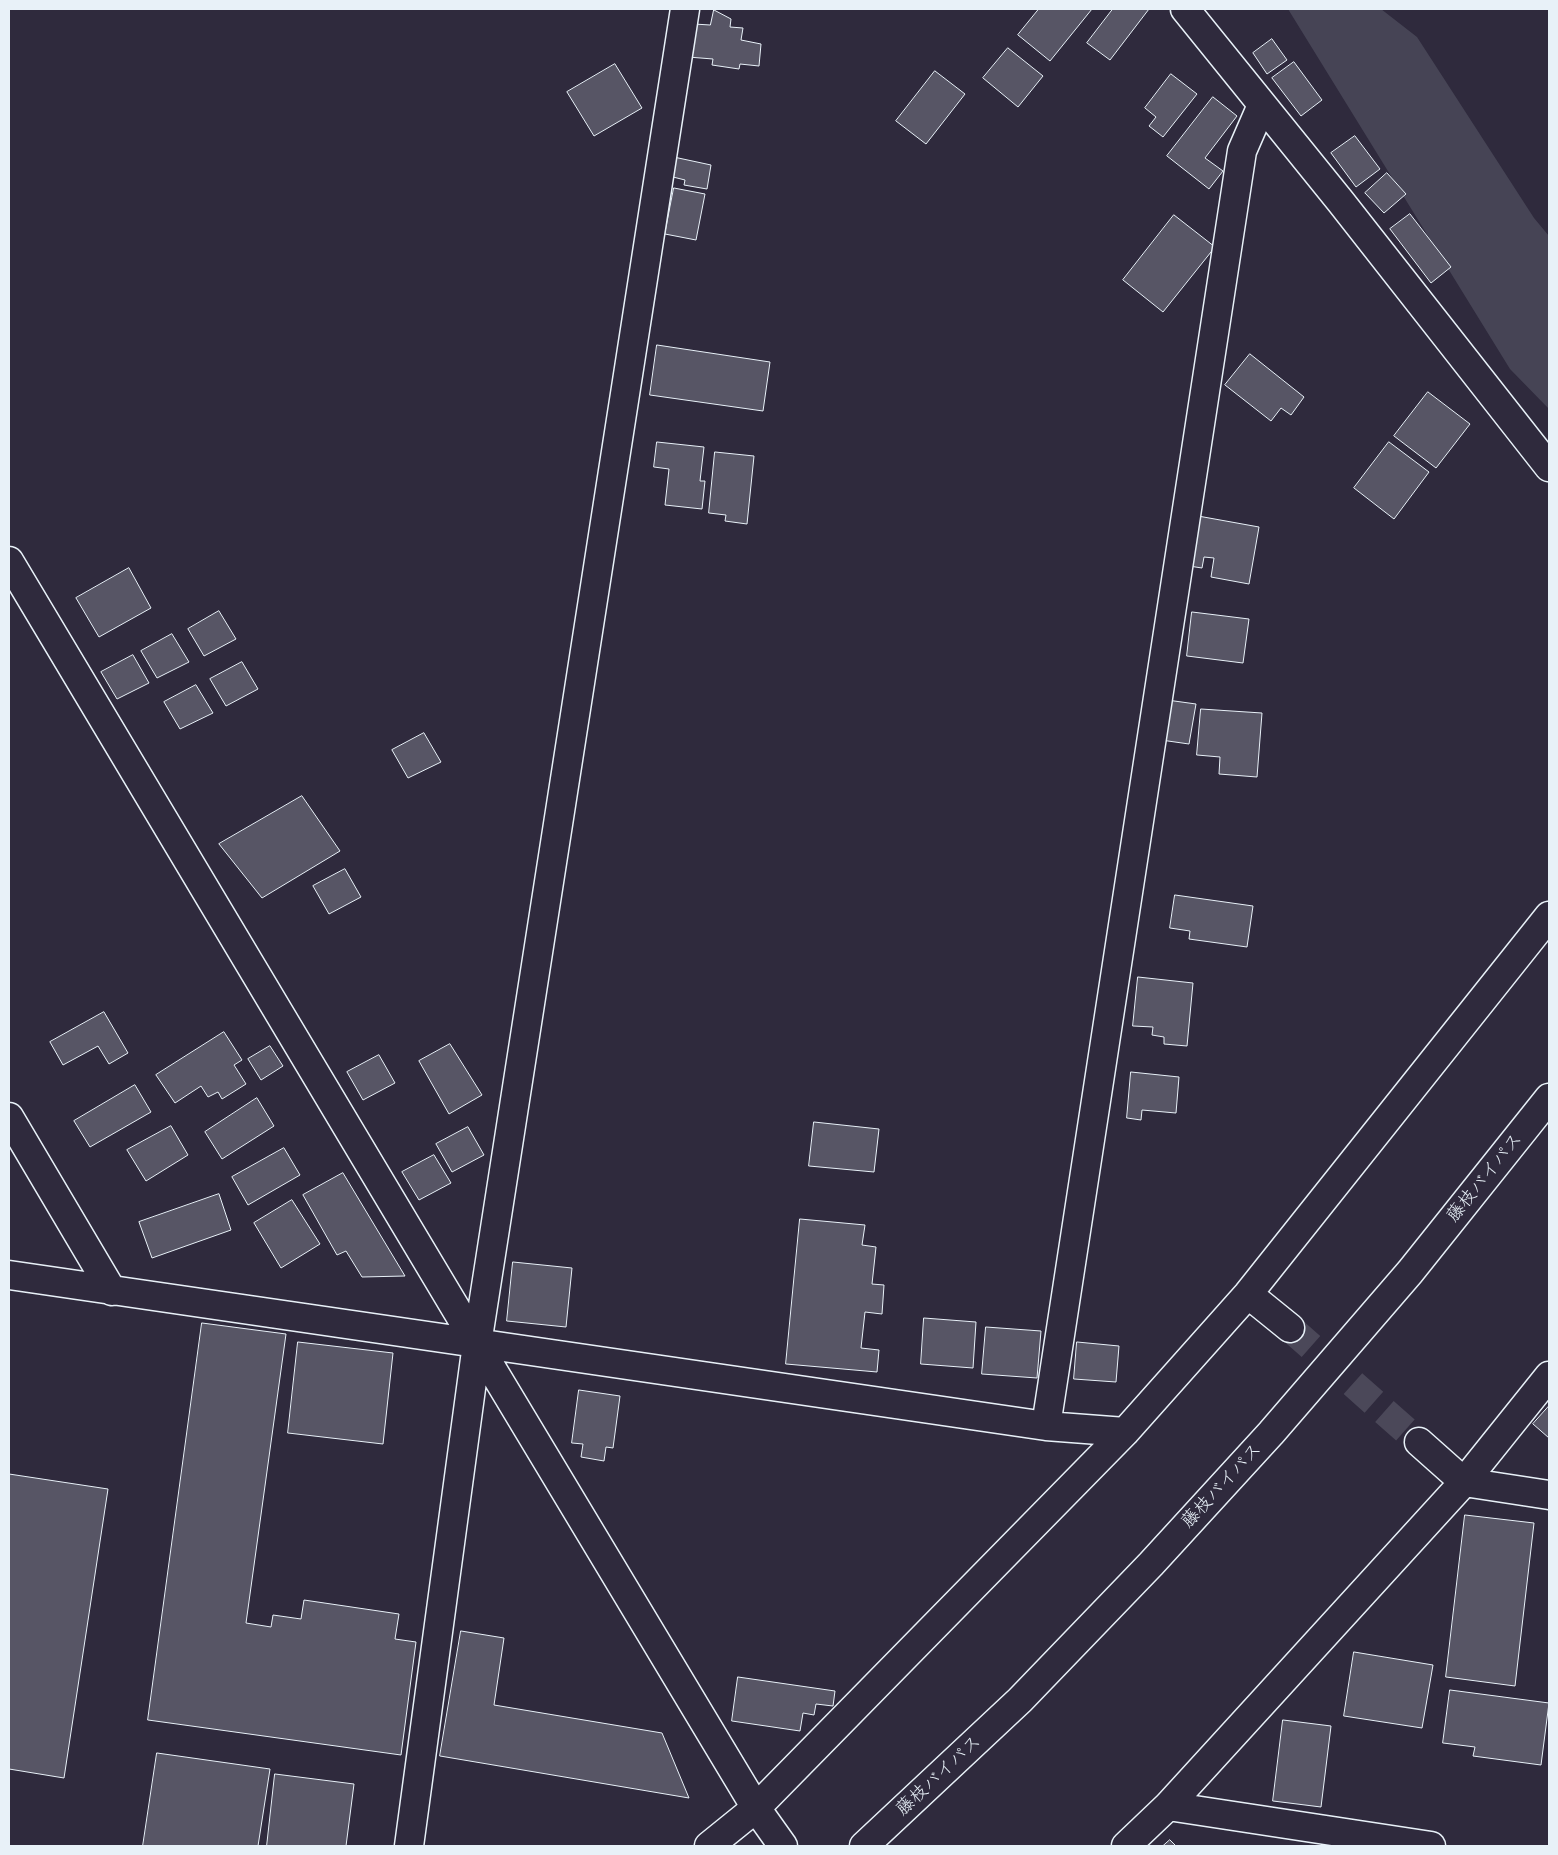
<!DOCTYPE html>
<meta charset="utf-8">
<style>
body{margin:0}
#map{position:relative;width:1558px;height:1855px;overflow:hidden;background:#2f2a3d;font-family:Itim,sans-serif}
canvas{display:block}
.frame{position:absolute;inset:0;border:10px solid #e8f1f8;pointer-events:none}
</style>
<div id="map">
<canvas width="1558" height="1855"></canvas>
<div class="frame"></div>
</div>
<script>
const ctx = document.querySelector('canvas').getContext('2d');
ctx.lineJoin = 'round';
function fill(path, color) { ctx.fillStyle = color; ctx.fill(path, 'evenodd'); }
function strokePath(path, color, width, dash) { ctx.strokeStyle = color; ctx.lineWidth = width; ctx.lineCap = dash ? 'butt' : 'round'; ctx.setLineDash(dash || []); ctx.stroke(path); }
function write(font, color, halo, rows, align = 'center') {
  ctx.font = font + ' Itim,"Klee One",sans-serif'; ctx.lineWidth = 4; ctx.setLineDash([]); ctx.textBaseline = 'middle'; ctx.strokeStyle = halo; ctx.fillStyle = color; for (const [text, x, y, turn = 0] of rows) {
    ctx.save(); ctx.translate(x, y); ctx.rotate((+turn || 0) * Math.PI / 180); ctx.textAlign = isNaN(turn) ? turn : align; if (halo) ctx.strokeText(text, 0, 0); ctx.fillText(text, 0, 0); ctx.restore();
  }
}
fill(new Path2D(`
 M1288,9H1381L1417,37L1534,218L1549,236V409L1510,369Z`), '#464455');
const building = new Path2D(`
 M1039,9H1092L1050,61L1018,35Z
 M1113,9H1149L1110,60L1087,43Z
 M714,10L731,19L730,27L743,28L741,40L761,44L759,66L740,64L739,69L712,65L713,59L688,57L694,24L710,25Z
 M1272,39L1287,60L1267,74L1253,53Z
 M1008,48L1043,76L1018,107L983,78Z
 M1294,62L1322,100L1301,116L1272,78Z
 M615,64L642,108L594,136L567,92Z
 M935,71L965,94L926,144L896,121Z
 M1171,74L1197,94L1163,137L1149,126L1156,117L1145,108Z
 M1213,97L1237,116L1205,158L1223,171L1209,189L1167,156Z
 M1355,136L1380,169L1356,187L1331,153Z
 M669,156L711,165L707,189L684,185L685,180L665,175Z
 M1387,173L1406,194L1384,213L1365,193Z
 M674,188L705,194L696,240L665,234Z
 M1410,214L1451,267L1431,283L1390,229Z
 M1174,215L1215,247L1163,312L1123,280Z
 M657,345L770,362L763,411L650,395Z
 M1250,354L1304,397L1291,415L1281,408L1271,421L1225,385Z
 M1428,392L1470,424L1436,468L1394,436Z
 M657,442L704,447L700,481H705L702,509L665,505L669,469L654,467Z
 M1389,442L1429,472L1394,519L1354,488Z
 M715,452L754,456L747,524L725,521L726,515L709,513Z
 M1198,516L1259,527L1249,584L1211,577L1214,558L1204,557L1202,568L1189,566Z
 M129,568L151,608L99,637L76,598Z
 M219,611L236,639L204,656L188,629Z
 M1192,612L1249,619L1243,663L1187,656Z
 M172,634L189,662L157,678L141,651Z
 M133,655L149,683L117,699L101,672Z
 M242,662L258,689L226,706L210,679Z
 M196,685L213,713L180,729L164,702Z
 M1167,700L1196,704L1189,744L1161,740Z
 M1201,709L1262,713L1257,777L1219,774L1220,757L1197,755Z
 M424,733L441,762L408,778L392,750Z
 M302,796L340,851L262,898L219,844Z
 M345,869L361,897L329,914L313,886Z
 M1175,895L1253,906L1247,947L1189,939L1190,931L1170,928Z
 M1138,977L1193,983L1187,1046L1164,1044V1037L1152,1035L1153,1027L1133,1026Z
 M104,1012L128,1053L109,1064L98,1046L63,1065L50,1042Z
 M224,1032L242,1060L234,1065L246,1084L222,1099L218,1092L208,1097L201,1086L175,1103L156,1075Z
 M450,1044L482,1095L449,1114L419,1061Z
 M270,1046L283,1066L261,1080L248,1059Z
 M379,1055L395,1083L363,1100L347,1072Z
 M1131,1072L1179,1077L1176,1113L1142,1110L1141,1120L1127,1118Z
 M135,1085L151,1112L90,1147L74,1121Z
 M257,1098L274,1126L222,1159L205,1132Z
 M814,1122L879,1129L874,1172L809,1166Z
 M171,1126L188,1155L146,1181L127,1150Z
 M468,1127L484,1155L452,1172L436,1144Z
 M284,1148L300,1175L248,1205L232,1177Z
 M434,1155L451,1183L419,1200L402,1172Z
 M343,1173L405,1276L362,1277L346,1251L337,1255L303,1195Z
 M219,1194L231,1230L152,1258L139,1222Z
 M292,1200L320,1244L281,1268L254,1223Z
 M800,1219L865,1225L862,1245L876,1247L872,1284L884,1285L882,1314L865,1312L861,1348L879,1350L877,1372L786,1364Z
 M513,1262L572,1268L566,1327L507,1321Z
 M924,1318L976,1322L973,1368L921,1364Z
 M202,1323L286,1334L246,1623L271,1627L273,1615L301,1619L304,1600L399,1614L395,1639L416,1642L401,1755L148,1720Z
 M986,1327L1041,1331L1037,1378L982,1374Z
 M298,1342L393,1353L383,1444L288,1433Z
 M1077,1342L1119,1346L1116,1382L1074,1379Z
 M579,1390L620,1396L613,1448L606,1447L604,1461L581,1457L583,1444L572,1443Z
 M1549,1406V1438L1533,1424Z
 M9,1474L108,1489L64,1778L9,1769Z
 M1465,1515L1534,1523L1515,1686L1446,1677Z
 M461,1631L504,1638L494,1705L662,1733L689,1798L440,1756Z
 M1354,1652L1433,1665L1422,1728L1344,1716Z
 M738,1677L835,1691L833,1706L816,1704L814,1715L803,1713L800,1731L732,1721Z
 M1450,1690L1549,1703L1541,1765L1473,1756L1475,1747L1443,1743Z
 M1283,1720L1331,1726L1321,1807L1273,1801Z
 M157,1753L270,1769L258,1846H143Z
 M275,1774L354,1784L346,1846H267Z
 M1170,1840L1176,1846H1163Z`);
fill(building, '#575565');
strokePath(building, '#e8f1f8', 1);
strokePath(new Path2D(`
 M1290,1328L1419,1442`), '#4b4859', 28, [28, 14]);
const minor = new Path2D(`
 M1185,9L1341,202L1549,467
 M9,561L477,1344L756,1808L783,1846
 M9,1117L112,1291
 M9,1275L1046,1426L1125,1432
 M1248,1294L1290,1328
 M1046,1426L1242,151L1262,105
 M1419,1442L1464,1482L1549,1495
 M1168,1806L1431,1846
 M409,1846L477,1344L685,9
 M709,1846L756,1808L1125,1432L1248,1294L1549,916
 M1126,1846L1168,1806L1464,1482L1549,1376`);
const highway = new Path2D(`
 M864,1846L1020,1700L1151,1564L1271,1433L1410,1272L1549,1098`);
strokePath(minor, '#e8f1f8', 31);
strokePath(highway, '#e8f1f8', 31);
strokePath(minor, '#2f2a3d', 28);
strokePath(highway, '#2f2a3d', 28);
write('18px', '#e8f1f8', '#2f2a3d', [
 ["藤枝バイパス",1485,1178,-51],
 ["藤枝バイパス",1222,1486,-47],
 ["藤枝バイパス",939,1776,-43]
]);
</script>
